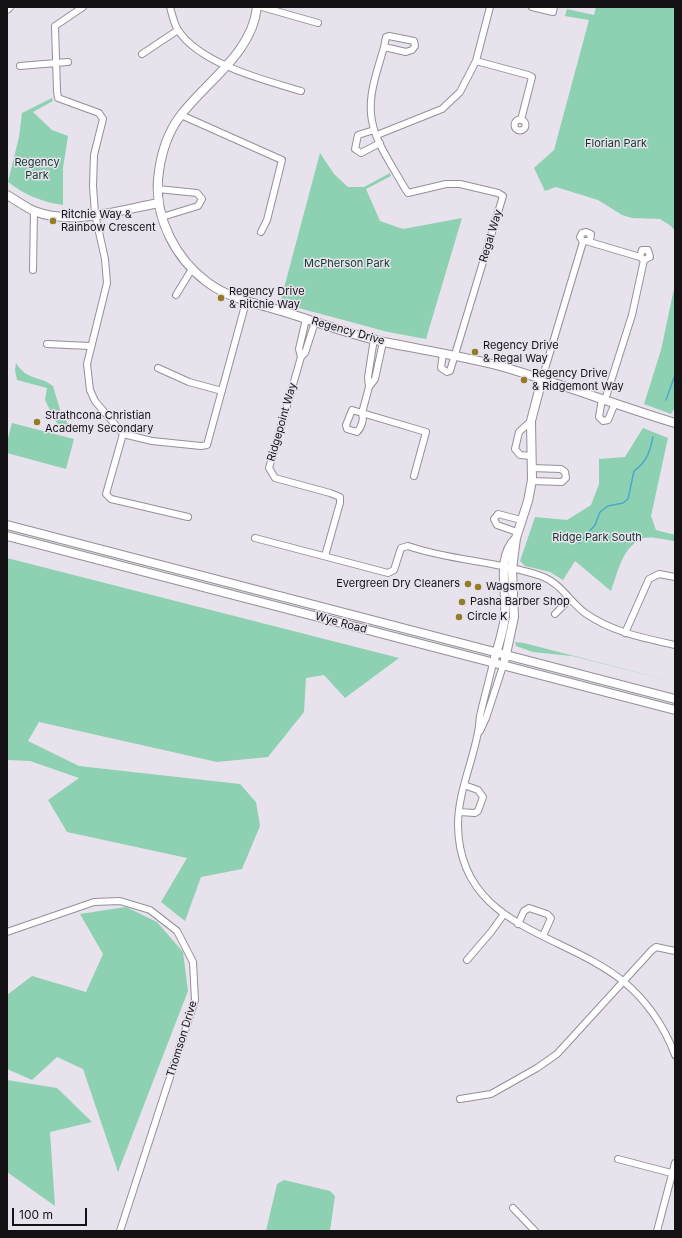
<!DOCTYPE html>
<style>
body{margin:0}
#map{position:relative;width:682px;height:1238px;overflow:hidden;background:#e8e2ed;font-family:Inter,sans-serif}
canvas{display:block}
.frame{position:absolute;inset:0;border:8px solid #141215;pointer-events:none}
.scale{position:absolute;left:12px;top:1208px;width:75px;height:18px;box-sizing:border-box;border:2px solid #141215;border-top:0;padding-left:5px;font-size:12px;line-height:14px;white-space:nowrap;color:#141215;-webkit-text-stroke:3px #e8e2ed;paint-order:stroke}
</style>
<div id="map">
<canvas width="682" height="1238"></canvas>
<div class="frame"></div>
<div class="scale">100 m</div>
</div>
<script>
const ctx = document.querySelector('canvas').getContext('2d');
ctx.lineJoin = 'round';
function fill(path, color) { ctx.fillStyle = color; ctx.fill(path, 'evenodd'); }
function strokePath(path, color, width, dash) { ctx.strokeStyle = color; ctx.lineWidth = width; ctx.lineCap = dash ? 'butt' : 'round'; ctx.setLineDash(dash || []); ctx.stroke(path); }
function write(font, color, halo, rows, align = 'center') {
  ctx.font = font + ' Inter,sans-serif'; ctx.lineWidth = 3; ctx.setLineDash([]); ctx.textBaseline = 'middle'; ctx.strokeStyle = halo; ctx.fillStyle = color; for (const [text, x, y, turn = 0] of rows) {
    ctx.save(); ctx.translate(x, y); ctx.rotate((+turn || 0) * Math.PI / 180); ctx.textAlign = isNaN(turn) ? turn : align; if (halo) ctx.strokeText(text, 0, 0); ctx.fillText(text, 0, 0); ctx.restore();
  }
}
fill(new Path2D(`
 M596,7H675V231L671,226L660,219L632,218L622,215L598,200L556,187L545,191L534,168L554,150L589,20L565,16L567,9L594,15Z
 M52,98L53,101L33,112L52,130L68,136L63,168V205C42,202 25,195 8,182L19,137L22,113Z
 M320,153L334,174L348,187H364L390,173L391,176L366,189L380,221L403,229L462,218L426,339L388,332L280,303Z
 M675,284V407L671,414L644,404L661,350Z
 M16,363C27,381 39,375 53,386L61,413L72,430L71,432L65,430L56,422L45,400L47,388L17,380L15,370Z
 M12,423L74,439L66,469L7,453V442Z
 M643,428L668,438L651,516L656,530L675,535V541C667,540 652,536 644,538C622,546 618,572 611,591L575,561L563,580L550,572L525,566L520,561L535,517L567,520L591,505L599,484V459L625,457Z
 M7,558L399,658L345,698L324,675L306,678L304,712L268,757L217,762L39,722L28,741L79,766L240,784L256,802L260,826L242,869L201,877L185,921L161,902L187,858L67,832L48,800L79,778L30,761L7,760Z
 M515,642L524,643L675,682L572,656L533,652L516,646Z
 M126,907L157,922L183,952L188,991L118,1172L83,1069L57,1057L32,1080L7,1069V995L32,976L86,992L103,954L80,914Z
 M7,1080L57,1088L92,1122L50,1132L55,1206L7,1172Z
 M284,1180L330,1191L335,1196L330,1231H266L277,1184Z`), '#8dd1b2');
strokePath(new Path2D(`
 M666,400L675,375
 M579,543L595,525L600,512L608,506L623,503L628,499L634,471C647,462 650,451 653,437`), '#4da9cc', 1.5);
const street = new Path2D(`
 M83,7L55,26L57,91L58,98L99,113L103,119L94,155L93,186L95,214L105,259L107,283L87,364L90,390L95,401L123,434L152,441L201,446L207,445L246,302
 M170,7C172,14 174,24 178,30C200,64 264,80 301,91
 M262,7L318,23
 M532,7L553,12L554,7
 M389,36L414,41L415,46L412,50L406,52L384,47L386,37Z
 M384,47C378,69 369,91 371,114C373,140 392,165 404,187L408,193L446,184H460L498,193L503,196L450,371L447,372L441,368L443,353
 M142,54L178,30
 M476,61L528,75L532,77L521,120
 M20,66L68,62
 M181,115L282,160L267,220L261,232
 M514.5 125a5.5 5.5 0 1 1 11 0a5.5 5.5 0 1 1-11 0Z
 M374,130L358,135L355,149L361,153L380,143
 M377,135L442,109L460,92L476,61L490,7
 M158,189L197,193L202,199L198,206L162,217
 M586,241L640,257L644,260
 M640,257L642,250H648L650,257L644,260
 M33,270L34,211
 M176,295L192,269
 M306,319L299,349L301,357L269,468L275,478L330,493L340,497V503L325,556
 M383,342L375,379L369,387L362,413C364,419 362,427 357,432L347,429L346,425L352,410L362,413L426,432L414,476
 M47,344L90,346
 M301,357L305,353L315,322
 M158,368L189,382L222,391
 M542,379L583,242L580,237L582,233L586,232L591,234L590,241
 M369,387L368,377L374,339
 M602,399L599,417L603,421L608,420L615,403
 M605,400L632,315L644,260
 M531,421L519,432L515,449L520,455L531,456
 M123,434L106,494L111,499L188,517
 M531,468L561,469L565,472L566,478L562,482L531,481
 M517,532L497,525L494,519L498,514L521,520
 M255,538L388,573L394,570L401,548L408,546C451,561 498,561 541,576C561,583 569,601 585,613C612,632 643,638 675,645
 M555,614L570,599
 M625,633L649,579L659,574L675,577
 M493,663C489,681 484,698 480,716C479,723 479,730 477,737C471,766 458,794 458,825C459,927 562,932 623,981C647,1001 664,1026 675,1055
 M480,731L486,718L503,666
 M459,812L475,813L478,811L483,797L478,790L464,785
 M518,924L524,911L529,908L547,914L551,918L543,936
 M7,932L94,902L120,901L150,910L177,931L193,962L195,1000L120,1231
 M467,960L491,932L504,914
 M460,1099L491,1094L537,1068L557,1054L652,950L656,947L675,951
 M618,1159L675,1174
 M513,1208L535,1231
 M657,1231L675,1163`);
const secondary = new Path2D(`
 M257,7C252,53 208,80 181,115C167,133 160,157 158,180C155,219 176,259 207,282C232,301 262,304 291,314C322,324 352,335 384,342C423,350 462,356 500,366C559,383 616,405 675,423
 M7,9L9,7
 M7,195C16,200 25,207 34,211C73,226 120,210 159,203
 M7,525L675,699
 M7,536L675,710
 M495,657C499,643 504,629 505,615C507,590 496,558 516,538
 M505,659L514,617L512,569L516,538L528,501L532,480L531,421L542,379`);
strokePath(street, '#958f99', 8);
strokePath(secondary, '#958f99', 10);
strokePath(street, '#fff', 6);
strokePath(secondary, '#fff', 8);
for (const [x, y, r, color] of [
 [53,221,4,"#937d24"],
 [221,298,4,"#937d24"],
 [475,352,4,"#937d24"],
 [524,380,4,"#937d24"],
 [37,422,4,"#937d24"],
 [468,584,4,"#937d24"],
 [478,587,4,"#937d24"],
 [462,602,4,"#937d24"],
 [459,617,4,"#937d24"]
]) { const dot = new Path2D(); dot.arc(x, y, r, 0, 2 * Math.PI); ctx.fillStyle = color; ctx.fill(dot); strokePath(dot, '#e8e2ed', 1.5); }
write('11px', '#103728', '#e8e2ed', [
 ["Florian Park",616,144],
 ["Regency",37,163],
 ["Park",37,176],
 ["McPherson Park",347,264],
 ["Ridge Park South",597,538]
]);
write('11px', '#141215', '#e8e2ed', [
 ["Ritchie Way &",61,215],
 ["Rainbow Crescent",61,228],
 ["Regency Drive",229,292],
 ["& Ritchie Way",229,305],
 ["Regency Drive",483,346],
 ["& Regal Way",483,359],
 ["Regency Drive",532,374],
 ["& Ridgemont Way",532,387],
 ["Strathcona Christian",45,416],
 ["Academy Secondary",45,429],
 ["Evergreen Dry Cleaners",460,584,"right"],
 ["Wagsmore",486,587],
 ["Pasha Barber Shop",470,602],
 ["Circle K",467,617]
], 'left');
write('11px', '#141215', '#e8e2ed', [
 ["Regal Way",491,236,-73],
 ["Regency Drive",348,331,16],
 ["Ridgepoint Way",282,422,-74],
 ["Wye Road",341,623,15],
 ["Thomson Drive",182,1039,-73]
]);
</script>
